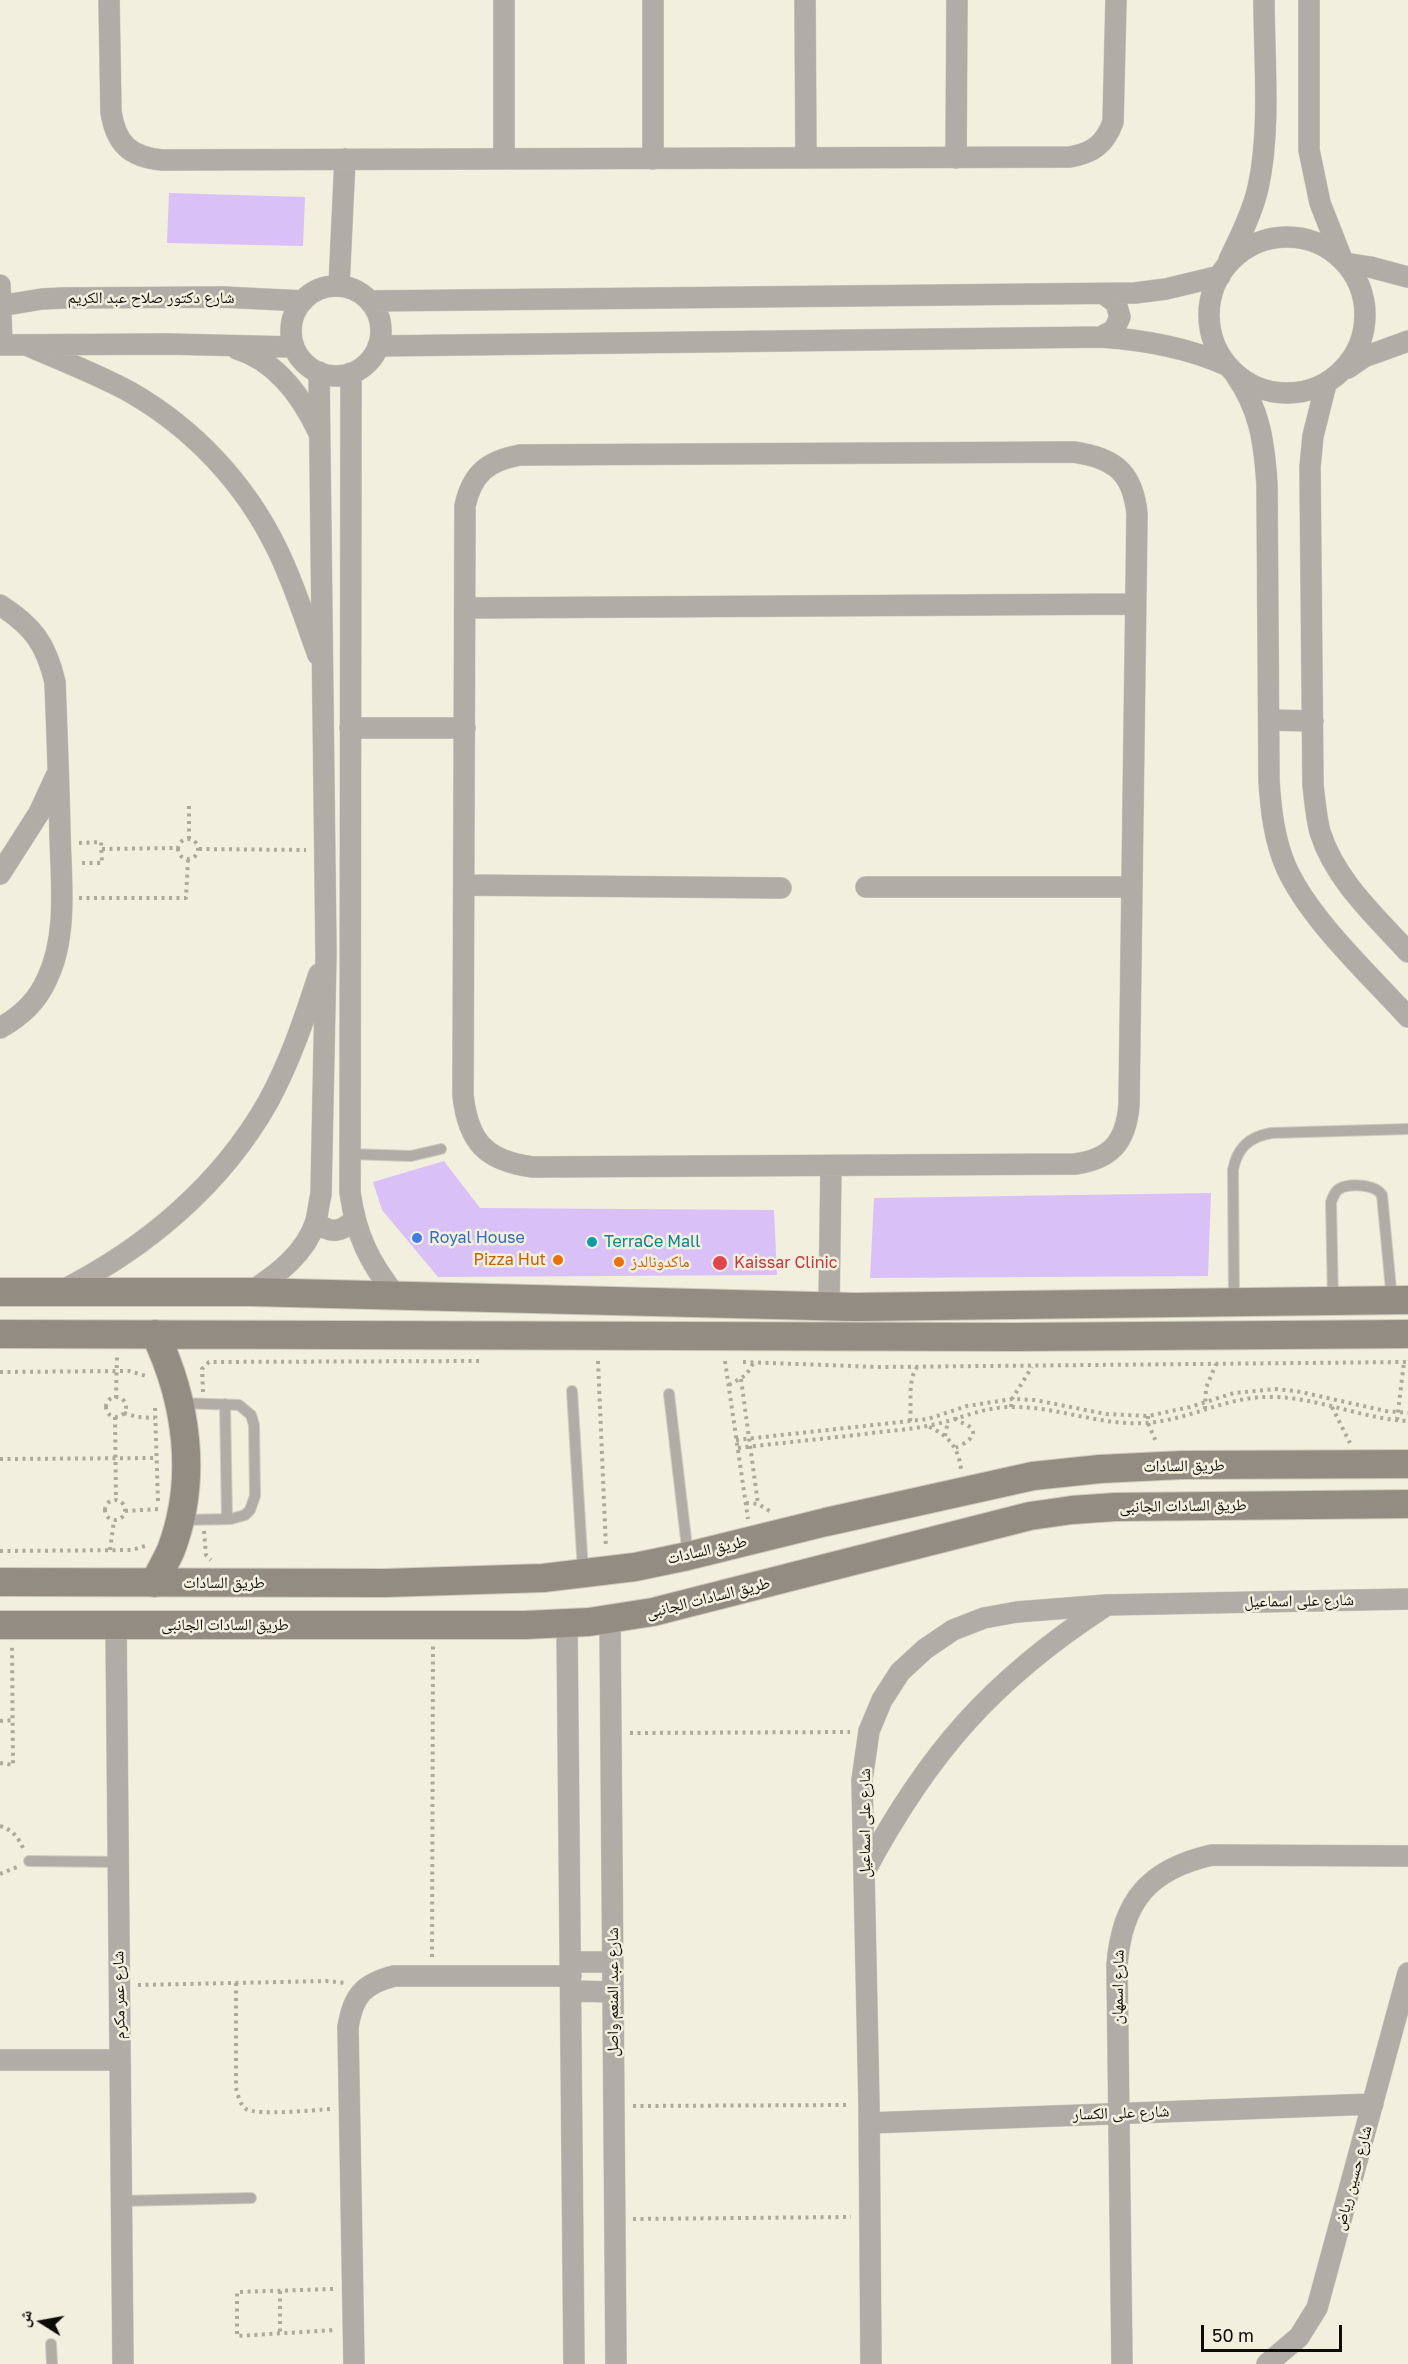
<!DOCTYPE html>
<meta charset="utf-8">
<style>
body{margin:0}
#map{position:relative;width:1408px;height:2364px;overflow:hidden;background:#f2efde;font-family:"Golos Text","Noto Naskh Arabic",sans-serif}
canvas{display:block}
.north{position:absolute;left:12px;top:2292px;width:60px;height:60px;-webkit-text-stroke:4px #f2efde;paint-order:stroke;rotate:281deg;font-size:16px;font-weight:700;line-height:24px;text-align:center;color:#0d0c07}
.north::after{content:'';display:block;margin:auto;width:21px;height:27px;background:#0d0c07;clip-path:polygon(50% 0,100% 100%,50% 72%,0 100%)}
.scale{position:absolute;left:1201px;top:2325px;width:141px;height:27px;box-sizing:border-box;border:3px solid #0d0c07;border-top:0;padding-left:8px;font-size:18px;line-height:21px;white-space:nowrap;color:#0d0c07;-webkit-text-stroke:4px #f2efde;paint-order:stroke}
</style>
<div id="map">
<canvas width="1408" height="2364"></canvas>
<div class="north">ش</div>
<div class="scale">50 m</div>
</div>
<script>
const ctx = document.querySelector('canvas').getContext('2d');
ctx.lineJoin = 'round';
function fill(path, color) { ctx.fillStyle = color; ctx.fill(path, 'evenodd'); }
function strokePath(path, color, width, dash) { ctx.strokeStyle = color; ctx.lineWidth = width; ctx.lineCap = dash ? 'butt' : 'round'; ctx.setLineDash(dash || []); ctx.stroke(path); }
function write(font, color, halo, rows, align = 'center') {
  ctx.font = font + ' "Golos Text","Noto Naskh Arabic",sans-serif'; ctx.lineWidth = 5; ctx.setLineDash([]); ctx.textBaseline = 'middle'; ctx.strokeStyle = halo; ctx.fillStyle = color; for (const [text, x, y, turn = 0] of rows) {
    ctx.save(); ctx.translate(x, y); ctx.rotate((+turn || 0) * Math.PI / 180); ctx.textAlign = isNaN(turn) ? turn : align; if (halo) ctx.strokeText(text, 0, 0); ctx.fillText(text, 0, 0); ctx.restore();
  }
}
fill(new Path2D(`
 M169,193L305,197L303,246L167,243Z
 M444,1161L480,1208L774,1210L777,1275L438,1277L382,1210L373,1182Z
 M1211,1193L1208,1276L870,1278L874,1198Z`), '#d9c1f7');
const lane = new Path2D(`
 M350,1154L411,1156L441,1149
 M1333,1300L1331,1202C1333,1198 1334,1192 1339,1189C1349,1183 1375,1184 1382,1195L1392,1300
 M1234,1302L1233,1170C1237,1148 1249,1137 1271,1133L1408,1129
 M572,1391L583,1571
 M669,1394L688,1556
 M180,1403L239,1405L251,1415L254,1425L255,1496L250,1510L245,1515L231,1519L183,1520
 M225,1404L227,1519
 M29,1861L118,1862
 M121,2201L251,2198
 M51,2344L52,2364`);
const street = new Path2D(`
 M109,0L111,112C116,144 130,157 162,160L1070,157C1093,153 1105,144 1113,122L1116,0
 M504,0V159
 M805,0L806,158
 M1309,0V150L1320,203L1342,259
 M956,158L957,0
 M653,159V0
 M1209 315a78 78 0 1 1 156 0a78 78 0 1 1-156 0Z
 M1229,260C1240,237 1252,213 1258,188C1271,130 1264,59 1264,0
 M1345,263L1370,267L1408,277
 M0,285L2,345
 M339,286L345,159
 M291 331a45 45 0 1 1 90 0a45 45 0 1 1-90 0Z
 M370,301L1135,293L1166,289L1220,276
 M0,306L42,299L63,298L223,297L303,301
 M1101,337L1114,330L1120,317L1116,303L1104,294
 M0,345L167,344L294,347
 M26,345C60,360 97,374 130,392C193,428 245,483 277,549C294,583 305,620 318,655
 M378,346L1101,337C1145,340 1186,347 1226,365
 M237,349C276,361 302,397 319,433
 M1348,368L1364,357L1408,341
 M351,373L350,1192C356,1235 369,1262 396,1296
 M1235,374C1260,410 1264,441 1267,484L1269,781C1271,810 1274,839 1286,867C1310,920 1368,973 1408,1017
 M1326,384L1313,436L1310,467L1313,785C1315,801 1316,817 1320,832C1335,880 1375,916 1408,952
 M1074,452C1114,458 1133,472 1137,514L1129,1105C1126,1142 1111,1159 1075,1164L533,1167C486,1161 468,1142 463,1095L465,506C472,474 487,461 520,455Z
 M0,605C33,626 46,644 55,682C57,733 59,783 60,834C61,880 68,936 47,979C38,1000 20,1017 0,1028
 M465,608L1135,604
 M1269,720L1313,721
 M350,728H465
 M0,874L39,813L56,776
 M464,885L781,888
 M866,887H1132
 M316,1222C330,1234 342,1233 354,1219
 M61,1291C146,1248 221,1185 268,1102C290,1062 305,1017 319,974
 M250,1292C277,1275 306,1253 316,1221C318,1212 319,1203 321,1194L326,954L319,372
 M829,1306L831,1166
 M610,1620L616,2364
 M567,1624L574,2364
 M116,1625L123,2364
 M865,1871C928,1753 992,1680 1104,1607
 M571,1962H613
 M571,1991L613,1992
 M0,2060H120
 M869,2123L1373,2104
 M354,2364L348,2027C353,1996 363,1984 394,1976H571
 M871,2364L869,2105L862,1780L869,1731L882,1700L900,1672L925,1649L953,1630L984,1618L1017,1612L1106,1605L1408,1599
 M1122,2364L1117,1965C1122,1901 1149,1869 1212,1855L1408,1856
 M1267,2364L1299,2337L1317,2308L1408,1973`);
const secondary = new Path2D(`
 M0,1292H250L855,1307L1408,1300
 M0,1334L1016,1337L1408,1334
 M0,1582L385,1583L543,1578L635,1567L688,1556L826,1522L1033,1476L1100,1469L1182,1465L1408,1464
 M154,1583C160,1572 166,1561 171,1550C198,1479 187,1401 155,1334
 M0,1625H525L589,1622L653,1612L1030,1516L1072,1510L1115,1507L1408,1504`);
strokePath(lane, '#cdcbbc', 12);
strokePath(street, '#cdcbbc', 22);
strokePath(secondary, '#cdcbbc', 30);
strokePath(new Path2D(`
 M178 849a10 10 0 1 1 20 0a10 10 0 1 1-20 0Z
 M189,839V805
 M79,843L101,842L102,863H80
 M102,849L178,848
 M199,849L306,850
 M79,898H186L188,859
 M598,1361L606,1548
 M725,1361L748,1519
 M743,1362L879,1367L1408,1362
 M0,1372L129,1371L146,1376
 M741,1379L758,1504
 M729,1385L746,1375L754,1362
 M203,1392L202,1369L209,1362L483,1361
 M106 1407a10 10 0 1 1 20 0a10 10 0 1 1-20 0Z
 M116,1398L117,1356
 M1011,1407L1012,1399L1032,1367
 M1332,1407L1350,1443
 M155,1408L158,1502
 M1205,1409L1206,1388L1216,1364
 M124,1413L137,1417L155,1418
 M1148,1416V1423L1157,1444
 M115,1417L116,1500
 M955,1418C959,1423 962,1422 967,1425C983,1434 963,1445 955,1448
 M1397,1420L1404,1362
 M910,1421C912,1403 907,1382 917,1367
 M929,1427C949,1435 959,1449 961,1470
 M945,1436L948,1421
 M736,1440L928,1419L967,1406L1012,1399L1035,1400L1106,1414L1148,1416L1190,1407L1234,1393L1275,1389L1296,1391L1386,1411L1408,1413
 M738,1448C780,1443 822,1439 864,1434C885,1431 907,1430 927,1426C956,1421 981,1407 1011,1407C1057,1406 1099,1426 1146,1423C1191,1420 1228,1395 1274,1397C1320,1398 1363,1419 1408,1421
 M0,1459L157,1458
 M105 1510a10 10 0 1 1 20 0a10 10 0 1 1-20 0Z
 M746,1503L758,1504L773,1513
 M125,1511L159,1509
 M204,1531L206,1555L211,1560
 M110,1550L114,1520
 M0,1551L132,1550L148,1545
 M0,1721L13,1720
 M630,1733L850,1732
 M0,1763L13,1765L12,1647
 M0,1826C13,1830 18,1837 24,1850
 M0,1874L17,1867
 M432,1957L433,1646
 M236,1983V2088C238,2095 240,2105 246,2109C259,2116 314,2110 331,2109
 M138,1985L327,1981L346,1983
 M633,2106L850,2105
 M633,2219L851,2217
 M333,2289L237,2292V2336L335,2330
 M280,2291V2334`), '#adaa9d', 4, [3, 4.5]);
strokePath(lane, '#b1aca6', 10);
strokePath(street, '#b1aca6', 21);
strokePath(secondary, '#938c83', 28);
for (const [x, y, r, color] of [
 [417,1238,6,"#3f7fe0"],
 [592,1242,6,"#0f9aa8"],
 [558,1260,6,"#e8710a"],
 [619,1262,6,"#e8710a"],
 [720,1263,8,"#e0444e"]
]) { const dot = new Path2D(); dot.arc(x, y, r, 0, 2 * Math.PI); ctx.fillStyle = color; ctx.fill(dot); strokePath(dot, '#f2efde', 2); }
write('16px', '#0d0c07', '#f2efde', [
 ["شارع دكتور صلاح عبد الكريم",151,298],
 ["طريق السادات",1184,1466,-1],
 ["طريق السادات الجانبى",1183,1506,-1],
 ["طريق السادات",707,1550,-13],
 ["طريق السادات",224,1583],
 ["طريق السادات الجانبى",708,1598,-14],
 ["شارع على اسماعيل",1299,1601,-1],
 ["طريق السادات الجانبى",225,1625],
 ["شارع على اسماعيل",865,1823,-90],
 ["شارع اسمهان",1118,1987,-89],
 ["شارع عبد المنعم واصل",613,1992,-90],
 ["شارع عمر مكرم",119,1995,-91],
 ["شارع على الكسار",1121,2113,-2],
 ["شارع حسين رياض",1353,2178,-75]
]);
write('16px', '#366cbe', '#f2efde', [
 ["Royal House",429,1238]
], 'left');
write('16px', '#0d838f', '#f2efde', [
 ["TerraCe Mall",604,1242]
], 'left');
write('16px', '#c56008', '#f2efde', [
 ["Pizza Hut",546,1260],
 ["ماكدونالدز",631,1262,"left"]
], 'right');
write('16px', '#be3a42', '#f2efde', [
 ["Kaissar Clinic",734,1263]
], 'left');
</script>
